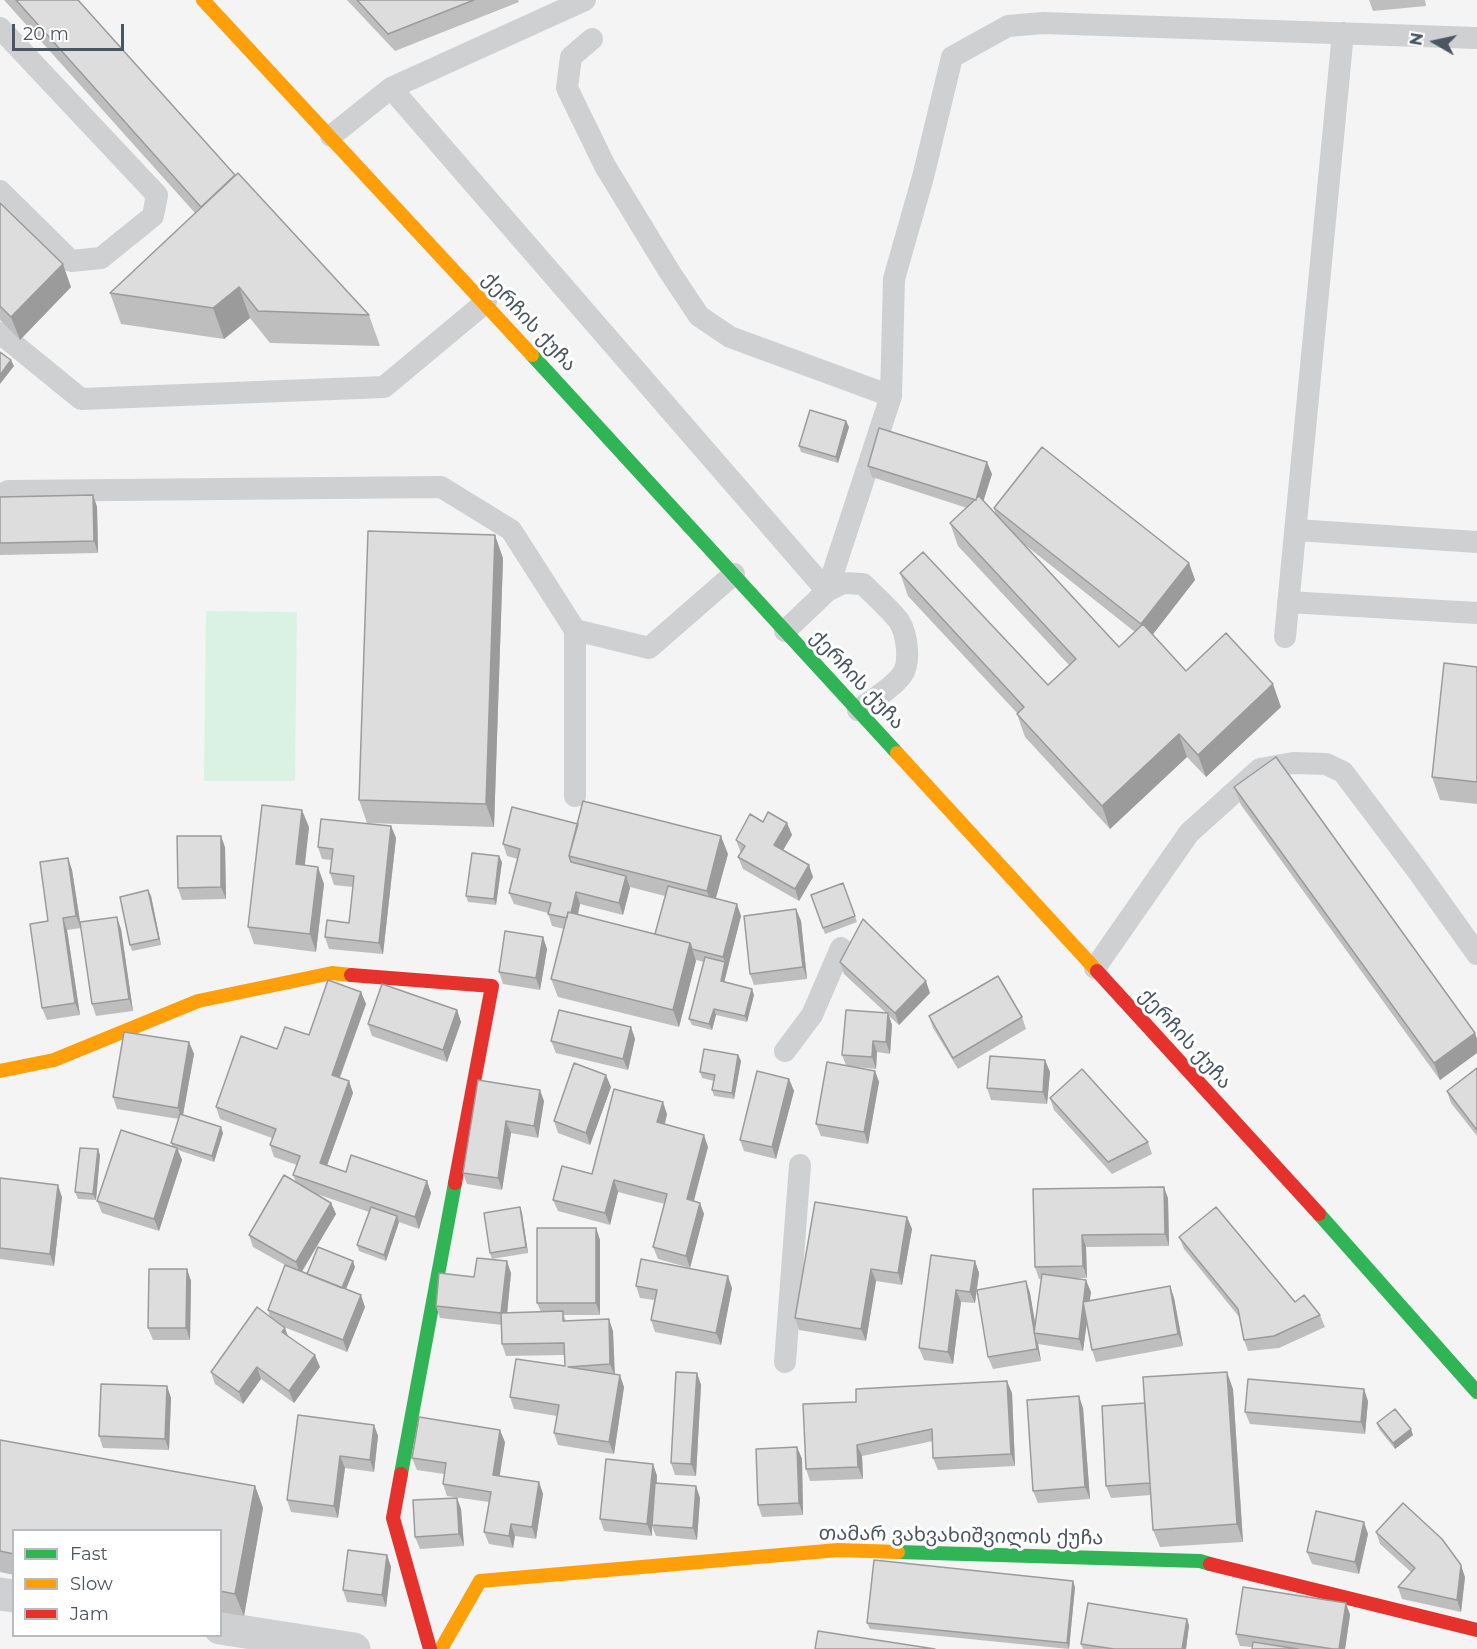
<!DOCTYPE html>
<meta charset="utf-8">
<style>
body{margin:0}
#map{position:relative;width:1477px;height:1649px;overflow:hidden;background:#f4f4f4;font-family:Montserrat,sans-serif}
canvas{display:block}
.legend{position:absolute;left:12px;top:1529px;width:210px;height:108px;box-sizing:border-box;background:#fff;border:2px solid #b7bbc0;margin:0;padding:8px 10px;list-style:none;font-size:18px;color:#4a5661}
.legend li{display:flex;align-items:center;gap:12px;height:30px}
.legend b{width:30px;border:2px solid #b7bbc0}
.north{position:absolute;left:1405px;top:12px;width:60px;height:60px;-webkit-text-stroke:4px #fff;paint-order:stroke;rotate:279deg;font-size:16px;font-weight:700;line-height:24px;text-align:center;color:#4a5661}
.north::after{content:'';display:block;margin:auto;width:21px;height:27px;background:#4a5661;clip-path:polygon(50% 0,100% 100%,50% 72%,0 100%)}
.scale{position:absolute;left:12px;top:24px;width:112px;height:27px;box-sizing:border-box;border:3px solid #4a5661;border-top:0;padding-left:8px;font-size:18px;line-height:21px;white-space:nowrap;color:#4a5661;-webkit-text-stroke:4px #fff;paint-order:stroke}
</style>
<div id="map">
<canvas width="1477" height="1649"></canvas>
<ul class="legend">
<li><b style="height:8px;background:#30b455"></b>Fast</li>
<li><b style="height:8px;background:#ff9f0a"></b>Slow</li>
<li><b style="height:8px;background:#e5322d"></b>Jam</li>
</ul>
<div class="north">N</div>
<div class="scale">20 m</div>
</div>
<script>
const ctx = document.querySelector('canvas').getContext('2d');
ctx.lineJoin = 'round';
function fill(path, color) { ctx.fillStyle = color; ctx.fill(path, 'evenodd'); }
function strokePath(path, color, width, dash) { ctx.strokeStyle = color; ctx.lineWidth = width; ctx.lineCap = dash ? 'butt' : 'round'; ctx.setLineDash(dash || []); ctx.stroke(path); }
function write(font, color, halo, rows, align = 'center') {
  ctx.font = font + ' Montserrat,"Noto Sans Georgian",sans-serif'; ctx.lineWidth = 6; ctx.setLineDash([]); ctx.textBaseline = 'middle'; ctx.strokeStyle = halo; ctx.fillStyle = color; for (const [text, x, y, turn = 0] of rows) {
    ctx.save(); ctx.translate(x, y); ctx.rotate((+turn || 0) * Math.PI / 180); ctx.textAlign = isNaN(turn) ? turn : align; if (halo) ctx.strokeText(text, 0, 0); ctx.fillText(text, 0, 0); ctx.restore();
  }
}
fill(new Path2D(`
 M206,611L297,612L295,781H204Z`), '#d9f2e3');
strokePath(new Path2D(`
 M0,28L157,195L153,216L101,258L71,261L0,191
 M592,39L571,57L567,88L605,166L669,271L699,316L730,337L891,396
 M391,88L827,591L843,583L863,584C875,596 889,608 899,621C907,634 911,662 902,675C891,689 872,700 858,710
 M331,136L391,88L585,0
 M0,333L81,399L384,387L486,302
 M0,496L8,491L441,487L511,530L575,630L649,648L734,574
 M1296,530L1477,542
 M1288,602L1477,613
 M575,630V796
 M785,631L827,591L891,396L894,279L923,177L952,57L1008,26L1043,23L1477,38
 M1285,637L1343,33
 M1095,968L1189,833L1260,769L1293,763L1326,764L1343,772L1417,870L1477,954
 M785,1051L812,1015L841,948
 M785,1362L800,1165`), '#ced0d2', 22);
strokePath(new Path2D(`
 M0,1594L14,1596
 M220,1628L354,1649`), '#ced0d2', 33);
strokePath(new Path2D(`
 M532,355L897,753
 M1319,1214L1477,1392
 M401,1474L455,1183
 M898,1552L1200,1561L1210,1564`), '#30b455', 14);
strokePath(new Path2D(`
 M203,0L532,355
 M897,753L1097,971
 M0,1071L54,1060L198,1001L332,973L351,975
 M441,1649L480,1581L838,1550L898,1552`), '#ff9f0a', 14);
strokePath(new Path2D(`
 M1097,971L1319,1214
 M351,975L492,986L455,1183
 M401,1474L393,1518L430,1649
 M1210,1564L1477,1630`), '#e5322d', 14);
fill(new Path2D(`
 M4,0H78L235,175L369,315L380,346L270,343L250,318L224,339L121,324L110,293L195,213Z
 M347,0H518L519,2L395,51Z
 M1369,0H1425L1426,6L1373,11Z
 M0,203L71,287L20,340L0,320Z
 M846,421L849,427L838,463L801,452L799,446Z
 M868,466L992,474L983,501L996,515L994,508L1189,563L1195,580L1152,635L1186,671L1281,707L1206,777L1187,757L1110,829L1025,737L1017,714V713L908,596L900,573L1048,685L1069,665L958,546L950,523L967,508L872,477ZM1024,544L1135,632L1119,647Z
 M93,495L97,507L98,553L0,555V497Z
 M503,558L494,827L367,823L359,800Z
 M1477,667V804L1440,800L1432,777Z
 M1234,787L1475,1033L1477,1039V1053L1440,1080L1241,805Z
 M763,822L787,823L792,835L783,850L813,877L799,901L743,869L738,857L741,853L736,840Z
 M578,824L728,854L716,898L741,916L724,982L754,995L747,1022L716,1015L712,1030L692,1025L689,1019L704,962L696,960L679,1027L558,997L551,979L564,929L552,926L548,913L514,904L509,893L518,859L507,856L503,844ZM630,887L665,896L655,934L578,915L580,904L623,915Z
 M391,826L396,838L383,954L329,949L325,937L349,923L353,887L334,885L330,873L331,860L322,859L318,847Z
 M309,827L304,865L324,884L316,952L254,944L248,927Z
 M225,847L226,899L182,900L178,888Z
 M68,858L72,870L81,928L67,930L80,1015L47,1020L42,1008L48,921Z
 M502,862L496,905L468,902L466,896Z
 M843,883L857,922L825,934L811,895Z
 M148,890L151,896L161,945L132,951L130,945Z
 M796,909L801,921L807,979L754,985L750,974Z
 M121,929L133,1011L96,1016L92,1004Z
 M543,937L547,949L540,990L503,984L499,972Z
 M840,962L930,993L899,1025L889,1016L892,1025L890,1054L877,1052L876,1069L856,1067L875,1071L879,1082L868,1144L821,1136L816,1124L846,1065L842,1055L886,1013L844,974Z
 M361,992L366,1004L340,1078L349,1081L353,1093L327,1165L346,1172L427,1181L431,1193L419,1229L399,1222L386,1261L359,1251L357,1245L369,1212L314,1193L331,1203L336,1214L302,1272L307,1274L355,1267L346,1289L365,1307L347,1352L284,1327L288,1336L320,1367L294,1403L261,1379L243,1404L215,1384L211,1372L270,1317L268,1310L285,1265L253,1247L249,1235L296,1182L293,1175L297,1165L274,1157L270,1145L272,1138L220,1119L216,1107L277,1049L309,1035Z
 M457,1010L461,1022L447,1062L372,1036L368,1024Z
 M929,1016L1022,1017L1026,1029L958,1069L933,1028Z
 M631,1027L635,1039L628,1070L556,1053L551,1041Z
 M189,1042L194,1054L183,1115L223,1133L214,1162L178,1150L182,1160L159,1231L102,1213L97,1201L173,1147L171,1143L179,1119L117,1109L113,1097Z
 M738,1055L741,1061L734,1099L714,1096L712,1090L714,1081L702,1078L700,1072Z
 M1045,1060L1050,1072L1047,1104L991,1100L987,1088Z
 M1477,1068V1136L1451,1103L1447,1091Z
 M789,1079L794,1091L776,1159L744,1151L740,1140Z
 M478,1080L544,1101L538,1138L511,1133L502,1190L467,1184L463,1173Z
 M611,1087L590,1145L558,1133L554,1121Z
 M1050,1098L1148,1142L1152,1154L1112,1174L1054,1110Z
 M667,1114L665,1124L708,1147L694,1201L704,1214L690,1268L658,1259L653,1247L665,1204L618,1192L610,1225L558,1211L553,1200L592,1174Z
 M100,1155L96,1200L78,1199L75,1192Z
 M0,1178L62,1197L54,1266L0,1259Z
 M1033,1189L1168,1198L1169,1246L1086,1247L1087,1278H1074L1091,1292L1089,1301L1170,1286L1174,1298L1183,1346L1096,1362L1092,1350L1087,1321L1083,1351L1038,1344L1041,1361L993,1369L988,1357L1026,1281L1030,1293L1035,1326L1041,1279H1039L1035,1267Z
 M522,1213L528,1253L492,1259L490,1253Z
 M907,1217L912,1229L902,1285L876,1281L866,1341L799,1330L795,1318Z
 M596,1228L600,1240V1315H564L566,1321L613,1331L614,1374L624,1387L614,1454L558,1445L554,1433L557,1416L514,1409L510,1397L565,1366L564,1355L506,1356L502,1344V1325L440,1318L436,1306L474,1277L511,1273L507,1313L541,1312L537,1303Z
 M1179,1237L1295,1302L1320,1315L1325,1327L1279,1348L1248,1351L1244,1340L1240,1318L1184,1249Z
 M975,1261L979,1273L975,1303L961,1302L953,1364L924,1360L919,1348Z
 M187,1269L191,1281L190,1340H153L148,1328Z
 M636,1286L732,1288L721,1345L655,1332L651,1320L654,1300L640,1298Z
 M697,1373L701,1385L696,1476L675,1475L671,1463Z
 M167,1386L171,1398L169,1450L103,1448L99,1436Z
 M1233,1389L1243,1542L1160,1547L1153,1530L1151,1495L1111,1498L1106,1486L1145,1403Z
 M1012,1393L1015,1466L938,1470L933,1458V1441L862,1456L863,1479L810,1481L806,1469L856,1402Z
 M1368,1401L1365,1434L1250,1424L1245,1412Z
 M1083,1408L1090,1499L1038,1503L1033,1491Z
 M1377,1423L1413,1435L1395,1449L1379,1429Z
 M374,1425L378,1436L374,1472L345,1468L338,1518L291,1512L287,1500Z
 M0,1440L255,1486L263,1508L244,1616L220,1612V1530H14V1575L0,1572Z
 M505,1442L499,1476L539,1482L543,1494L536,1539L515,1536L513,1548L489,1544L484,1532L489,1502L447,1496L443,1484L444,1474L417,1470L412,1458Z
 M797,1447L802,1459L803,1515L762,1517L758,1505Z
 M653,1464L657,1476V1483L696,1486L700,1498L697,1540L656,1536L652,1527V1536L604,1531L600,1519Z
 M457,1498L461,1509L464,1546L420,1549L415,1537Z
 M1376,1532L1465,1577L1461,1612L1402,1599L1398,1587L1411,1572L1380,1544Z
 M1368,1534L1359,1574L1312,1564L1307,1552Z
 M387,1555L391,1567L386,1607L347,1602L343,1590Z
 M1075,1587L1069,1649L870,1629L867,1623Z
 M1346,1603L1350,1615L1345,1649H1252V1647L1240,1646L1236,1634Z
 M1189,1625L1186,1649H1083L1081,1644Z`), '#bebebf');
fill(new Path2D(`
 M63,264L71,287L20,340L11,317Z
 M239,287L250,318L224,339L213,308Z
 M11,360L14,366L0,384V375Z
 M846,421L849,427L838,463L836,457Z
 M987,462L992,474L980,512L976,500Z
 M93,495L97,507L98,553L94,541Z
 M495,535L503,558L494,827L486,804Z
 M1189,563L1195,580L1147,642L1141,624Z
 M1273,684L1281,707L1206,777L1198,755Z
 M1179,734L1187,757L1110,829L1102,806Z
 M302,810L309,827L303,882L296,864Z
 M787,823L792,835L779,857L774,845Z
 M391,826L396,838L383,954L379,943Z
 M221,836L225,847L226,899L221,887Z
 M721,836L728,854L713,908L707,891Z
 M499,856L502,862L496,905L494,899Z
 M68,858L72,870L81,928L76,916Z
 M809,865L813,877L799,901L795,889Z
 M318,867L324,884L316,952L310,934Z
 M626,876L630,888L623,915L619,903Z
 M148,890L151,896L161,945L159,939Z
 M576,892L580,904L574,931L569,919Z
 M737,904L741,916L723,987L721,981L725,962L723,957Z
 M796,909L801,921L807,979L803,967Z
 M117,917L121,929L133,1011L129,999Z
 M63,918L67,930L80,1015L75,1003Z
 M543,937L547,949L540,990L536,978Z
 M690,943L696,961L679,1027L673,1010Z
 M926,981L930,993L899,1025L895,1013Z
 M752,989L754,995L747,1022L745,1016Z
 M361,992L366,1004L336,1087L332,1075Z
 M714,1009L716,1015L712,1030L709,1024Z
 M457,1010L461,1022L447,1062L443,1050Z
 M888,1013L892,1025L890,1054L886,1042Z
 M631,1027L635,1039L628,1070L623,1059Z
 M1475,1033L1477,1039V1053L1440,1080L1434,1063Z
 M873,1041L877,1052L876,1069L872,1057Z
 M189,1042L194,1054L182,1120L178,1108Z
 M738,1055L741,1061L734,1099L732,1093Z
 M1045,1060L1050,1072L1047,1104L1043,1092Z
 M875,1071L879,1082L868,1144L864,1132Z
 M606,1075L611,1087L590,1145L586,1133Z
 M789,1079L794,1091L776,1159L772,1147Z
 M349,1081L353,1093L324,1174L320,1163Z
 M540,1090L544,1101L538,1138L534,1126Z
 M663,1102L667,1114L662,1134L657,1122Z
 M506,1121L511,1133L502,1190L498,1178Z
 M221,1127L223,1133L214,1162L212,1156Z
 M704,1135L708,1147L691,1211L687,1199Z
 M177,1148L182,1160L159,1231L154,1219Z
 M98,1149L100,1155L96,1200L93,1194Z
 M614,1180L618,1192L610,1225L605,1213Z
 M427,1181L431,1193L419,1229L415,1217Z
 M58,1185L62,1197L54,1266L50,1254Z
 M1164,1187L1168,1198L1169,1246L1165,1234Z
 M331,1203L336,1214L300,1274L296,1262Z
 M700,1203L704,1214L690,1268L686,1256Z
 M520,1207L522,1213L528,1253L526,1247Z
 M397,1216L399,1222L386,1261L384,1255Z
 M907,1217L912,1229L902,1285L898,1273Z
 M596,1228L600,1240V1315L596,1303Z
 M1082,1235L1086,1247L1087,1278L1083,1266Z
 M353,1261L355,1267L344,1294L341,1288Z
 M507,1261L511,1273L506,1325L501,1313Z
 M975,1261L979,1273L975,1303L970,1292Z
 M187,1269L191,1281L190,1340L186,1328Z
 M871,1269L876,1281L866,1341L861,1329Z
 M728,1276L732,1288L721,1345L716,1333Z
 M1086,1280L1091,1292L1083,1351L1079,1339Z
 M1026,1281L1030,1293L1037,1333H1034L1038,1344L1041,1361L1037,1349Z
 M1170,1286L1174,1298L1183,1346L1178,1334Z
 M956,1290L961,1302L953,1364L948,1352Z
 M361,1295L365,1307L347,1352L343,1340Z
 M609,1319L613,1331L615,1376L610,1364Z
 M285,1328L289,1339L282,1332Z
 M315,1355L320,1367L294,1403L289,1391Z
 M257,1367L261,1379L243,1404L239,1392Z
 M1227,1372L1233,1389L1243,1542L1237,1524Z
 M697,1373L701,1385L696,1476L691,1464Z
 M620,1375L624,1387L614,1454L609,1442Z
 M1007,1381L1012,1393L1015,1466L1011,1454Z
 M167,1386L171,1398L169,1450L165,1439Z
 M1364,1389L1368,1401L1365,1434L1361,1422Z
 M1079,1396L1083,1408L1090,1499L1085,1487Z
 M374,1425L378,1436L374,1472L370,1460Z
 M1411,1429L1413,1435L1395,1449L1393,1443Z
 M500,1430L505,1442L498,1487L493,1475Z
 M857,1445L862,1456L863,1479L858,1467Z
 M797,1447L802,1459L803,1515L799,1503Z
 M340,1456L345,1468L338,1518L334,1506Z
 M653,1464L657,1476L653,1525H652V1536L647,1524Z
 M539,1482L543,1494L536,1539L532,1527Z
 M255,1486L263,1508L244,1616L235,1594Z
 M696,1486L700,1498L697,1540L693,1528Z
 M457,1498L461,1509L464,1546L459,1534Z
 M1364,1522L1368,1534L1359,1574L1355,1562Z
 M511,1524L515,1536L513,1548L509,1536Z
 M387,1555L391,1567L386,1607L382,1595Z
 M1461,1565L1465,1577L1461,1612L1457,1600Z
 M1073,1581L1075,1587L1069,1649L1067,1643Z
 M1346,1603L1350,1615L1345,1649H1339Z
 M1187,1619L1189,1625L1186,1649H1182Z`), '#9b9b9b');
const building = new Path2D(`
 M16,0H78L235,175L201,207Z
 M357,0H474L388,34Z
 M238,173L369,315L258,311L239,287L213,308L110,293Z
 M0,203L63,264L11,317L0,306Z
 M0,352L11,360L0,375Z
 M810,410L846,421L836,457L799,446Z
 M879,428L987,462L976,500L868,466Z
 M1042,447L1189,563L1141,624L994,508Z
 M93,495L94,541L0,543V497Z
 M979,496L1119,647L1143,624L1186,671L1226,633L1273,684L1198,755L1179,734L1102,806L1017,714L1024,707L900,573L923,552L1048,685L1076,659L950,523Z
 M368,531L495,535L486,804L359,800Z
 M1444,663L1477,667V782L1432,777Z
 M1276,757L1475,1033L1434,1063L1234,787Z
 M583,801L721,836L707,891L569,856Z
 M262,805L302,810L296,864L318,867L310,934L248,927Z
 M512,807L578,824L569,856L571,862L626,876L619,903L576,892L571,913L568,912L567,918L548,914L551,903L509,893L520,849L503,844Z
 M768,812L787,823L774,845L809,865L795,889L738,857L745,846L736,840L750,814L763,822Z
 M321,819L391,826L379,943L325,937L327,920L349,923L354,876L330,873L333,849L318,847Z
 M177,836H221V887L178,888Z
 M472,853L499,856L494,899L466,896Z
 M68,858L76,916L63,918L75,1003L42,1008L30,924L48,921L40,862Z
 M843,883L855,916L823,928L811,895Z
 M668,886L737,904L723,957L692,949L690,943L655,934Z
 M148,890L159,939L130,945L120,897Z
 M796,909L803,967L750,974L744,916Z
 M568,912L690,943L673,1010L551,979Z
 M117,917L129,999L92,1004L80,922Z
 M863,919L926,981L895,1013L840,962Z
 M505,931L543,937L536,978L499,972Z
 M705,957L725,962L721,981L752,989L745,1016L714,1009L709,1024L689,1019Z
 M998,976L1022,1017L953,1058L929,1016Z
 M328,980L361,992L332,1075L349,1081L320,1163L346,1172L351,1155L427,1181L415,1217L293,1175L300,1156L270,1145L276,1129L216,1107L241,1036L277,1049L285,1027L309,1035Z
 M382,984L457,1010L443,1050L368,1024Z
 M559,1010L631,1027L623,1059L551,1041Z
 M846,1010L888,1013L886,1042L873,1041L872,1057L842,1055Z
 M124,1032L189,1042L178,1108L113,1097Z
 M704,1049L738,1055L732,1093L712,1090L715,1075L700,1072Z
 M990,1056L1045,1060L1043,1092L987,1088Z
 M827,1062L875,1071L864,1132L816,1124Z
 M574,1063L606,1075L586,1133L554,1121Z
 M1477,1068V1130L1447,1091Z
 M1082,1069L1148,1142L1108,1162L1050,1098Z
 M757,1071L789,1079L772,1147L740,1140Z
 M478,1080L540,1090L534,1126L506,1121L498,1178L463,1173Z
 M614,1089L663,1102L657,1122L704,1135L687,1199L700,1203L686,1256L653,1247L667,1194L614,1180L605,1213L553,1200L562,1166L592,1174Z
 M180,1114L221,1127L212,1156L171,1143Z
 M121,1130L177,1148L154,1219L97,1201Z
 M80,1148L98,1149L93,1194L75,1192Z
 M284,1175L331,1203L296,1262L249,1235Z
 M0,1178L58,1185L50,1254L0,1248Z
 M1164,1187L1165,1234L1082,1235L1083,1266L1035,1267L1033,1189Z
 M815,1202L907,1217L898,1273L871,1269L861,1329L795,1318Z
 M371,1207L397,1216L384,1255L357,1245Z
 M520,1207L526,1247L490,1253L484,1213Z
 M1216,1207L1295,1302L1304,1295L1320,1315L1274,1336L1244,1340L1238,1309L1179,1237Z
 M537,1228H596V1303H537Z
 M318,1247L353,1261L342,1288L307,1274Z
 M931,1255L975,1261L970,1292L956,1290L948,1352L919,1348Z
 M477,1258L507,1261L501,1313L436,1306L439,1273L474,1277Z
 M641,1259L728,1276L716,1333L651,1320L657,1290L636,1286Z
 M285,1265L361,1295L343,1340L268,1310Z
 M149,1269H187L186,1328H148Z
 M1042,1274L1086,1280L1079,1339L1034,1333Z
 M1026,1281L1037,1349L988,1357L977,1290Z
 M1170,1286L1178,1334L1092,1350L1083,1302Z
 M257,1307L285,1328L282,1332L315,1355L289,1391L257,1367L239,1392L211,1372Z
 M563,1311V1321L609,1319L610,1364L568,1367L620,1375L609,1442L554,1433L559,1405L510,1397L516,1359L565,1366L564,1343L502,1344L501,1313Z
 M676,1372L697,1373L691,1464L671,1463Z
 M1227,1372L1237,1524L1153,1530L1143,1377Z
 M1248,1379L1364,1389L1361,1422L1245,1412Z
 M1007,1381L1011,1454L933,1458L932,1429L857,1445L858,1467L806,1469L803,1404L856,1402V1389Z
 M101,1384L167,1386L165,1439L99,1436Z
 M1079,1396L1085,1487L1033,1491L1027,1400Z
 M1145,1403L1150,1483L1106,1486L1102,1406Z
 M1395,1409L1411,1429L1393,1443L1377,1423Z
 M298,1415L374,1425L370,1460L340,1456L334,1506L287,1500Z
 M419,1417L500,1430L493,1475L539,1482L532,1527L511,1524L509,1536L484,1532L491,1492L443,1484L446,1463L412,1458Z
 M0,1440L255,1486L235,1594L220,1591V1530H14V1554L0,1551Z
 M797,1447L799,1503L758,1505L756,1449Z
 M606,1459L653,1464L647,1524L600,1519Z
 M655,1483L696,1486L693,1528L652,1525Z
 M457,1498L459,1534L415,1537L413,1500Z
 M1403,1503L1442,1539L1461,1565L1457,1600L1398,1587L1415,1568L1376,1532Z
 M1316,1511L1364,1522L1355,1562L1307,1552Z
 M348,1550L387,1555L382,1595L343,1590Z
 M874,1560L1073,1581L1067,1643L867,1623Z
 M1243,1587L1346,1603L1339,1649H1333L1236,1634Z
 M1088,1603L1187,1619L1182,1649H1114L1081,1644Z
 M818,1631L935,1649H815Z
 M1253,1642L1298,1649H1252Z`);
fill(building, '#ddddde');
strokePath(building, '#9b9b9b', 1.5);
write('20px', '#4a5661', '#fff', [
 ["ქერჩის ქუჩა",529,322,47],
 ["ქერჩის ქუჩა",857,680,47],
 ["ქერჩის ქუჩა",1185,1039,48],
 ["თამარ ვახვახიშვილის ქუჩა",961,1536,1]
]);
</script>
